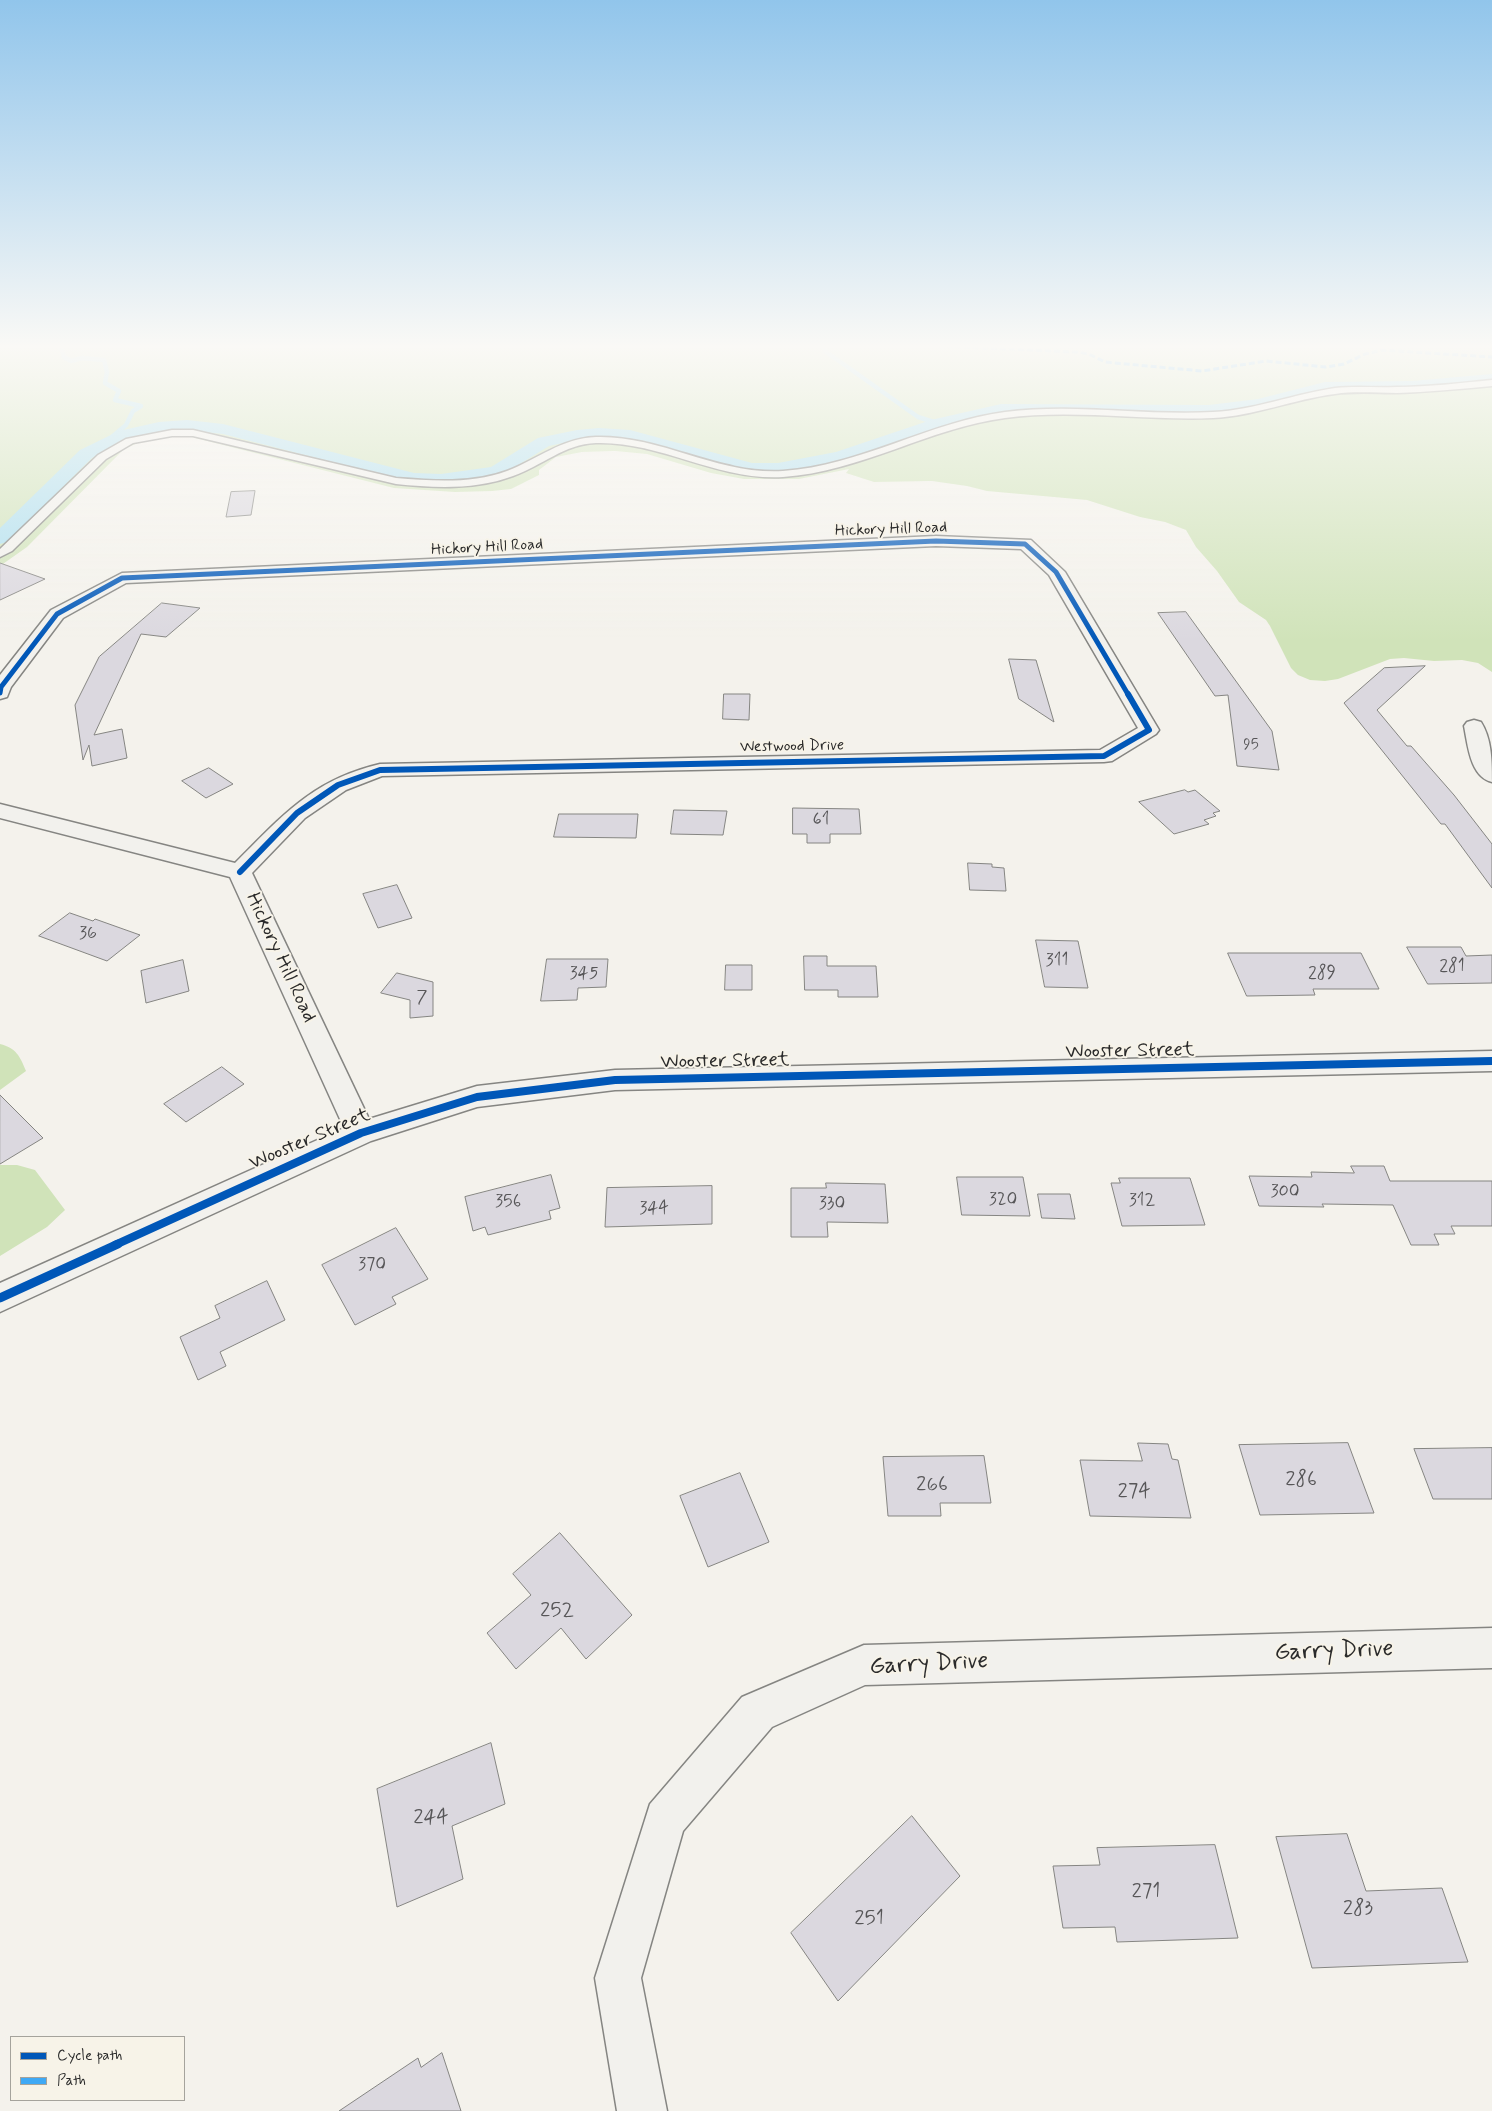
<!DOCTYPE html>
<style>
body{margin:0}
#map{position:relative;width:1492px;height:2111px;overflow:hidden;background:#f4f2ec;font-family:Mynerve,sans-serif}
canvas{display:block}
.legend{position:absolute;left:10px;top:2036px;width:175px;height:65px;box-sizing:border-box;background:#f7f3e8;border:1px solid #a5a39c;margin:0;padding:6px 9px;list-style:none;font-size:15px;color:#2b2b2b}
.legend li{display:flex;align-items:center;gap:10px;height:25px}
.legend b{width:25px;border:1px solid #a5a39c}
</style>
<div id="map">
<canvas width="1492" height="2111"></canvas>
<ul class="legend">
<li><b style="height:6px;background:#0057b8"></b>Cycle path</li>
<li><b style="height:6px;background:#3fa9f5"></b>Path</li>
</ul>
</div>
<script>
const ctx = document.querySelector('canvas').getContext('2d');
ctx.lineJoin = 'round';
function fill(path, color) { ctx.fillStyle = color; ctx.fill(path, 'evenodd'); }
function strokePath(path, color, width, dash) { ctx.strokeStyle = color; ctx.lineWidth = width; ctx.lineCap = dash ? 'butt' : 'round'; ctx.setLineDash(dash || []); ctx.stroke(path); }
function write(font, color, halo, rows, align = 'center') {
  ctx.font = font + ' Mynerve,sans-serif'; ctx.lineWidth = 4; ctx.setLineDash([]); ctx.textBaseline = 'middle'; ctx.strokeStyle = halo; ctx.fillStyle = color; for (const [text, x, y, turn = 0] of rows) {
    ctx.save(); ctx.translate(x, y); ctx.rotate((+turn || 0) * Math.PI / 180); ctx.textAlign = isNaN(turn) ? turn : align; if (halo) ctx.strokeText(text, 0, 0); ctx.fillText(text, 0, 0); ctx.restore();
  }
}
fill(new Path2D(`
 M0,346H1492V672L1478,663L1462,660L1434,661L1404,658L1390,659L1338,679L1325,681L1310,680L1298,675L1291,668L1270,626L1266,620L1239,602L1217,571L1196,547L1186,530L1165,522L1140,517L1087,500L987,491L967,486L932,481L874,482L846,473L849,469L799,479H744L711,473L647,454L615,451L582,452L556,457L539,470V475L511,489L492,491L455,492L394,488L191,437L170,436L145,440L124,449L27,547L0,566Z
 M0,1044C16,1048 20,1056 26,1071L0,1090Z
 M0,1165H17L35,1170L65,1210L47,1227L0,1256Z`), '#d0e3b9');
strokePath(new Path2D(`
 M57,346L62,350L64,357L71,361L82,358L104,360L107,372L105,383L119,391L115,400L141,406L133,411L126,425L106,442
 M827,346L825,351L918,417L937,423`), '#aedff0', 4.5);
fill(new Path2D(`
 M1492,374V384L1412,391L1325,392L1258,409L1209,415L1001,414L941,427L846,460L778,473H752L629,440L599,438L577,440L549,446L502,475L472,481L441,484L414,483L223,434L187,430L159,432L130,438L92,458L7,542L0,544V528L80,450L119,431L159,422L187,420L223,424L414,473L441,474L491,467L538,438L577,430L599,428L630,430L752,463H778L836,452L931,420L1001,404L1209,405L1258,399L1325,382L1412,381Z`), '#aedff0');
const building = new Path2D(`
 M255,491L251,515L226,517L231,492Z
 M0,563L45,579L0,600Z
 M162,603L200,608L166,637L141,634L94,735L122,729L127,758L92,766L89,745L83,760L75,705L99,657Z
 M1186,612L1272,731L1279,770L1237,766L1228,695L1215,696L1158,613Z
 M1009,659L1036,660L1054,722L1019,699Z
 M1425,666L1377,710L1407,746H1411L1454,795L1492,844V888L1445,824H1441L1344,703L1384,668Z
 M724,694H750L749,720L723,719Z
 M209,768L233,784L206,798L182,781Z
 M1185,790L1188,792L1195,790L1220,811L1213,813L1216,816L1204,820L1209,824L1174,834L1139,802Z
 M793,808L859,809L861,834H830V843H807V834H793Z
 M674,810L727,811L723,835L671,834Z
 M559,814H638L636,838L554,837Z
 M968,863L992,864V867L1004,868L1006,891L970,890Z
 M397,885L412,918L378,928L363,894Z
 M70,913L93,921L95,919L140,935L107,961L39,936Z
 M1036,940L1078,941L1088,988L1045,987Z
 M1407,947H1461L1466,956L1492,955V983L1428,984Z
 M1228,953H1361L1379,989H1313L1315,995L1247,996Z
 M804,956H827V966H876L878,997H838V990H805Z
 M547,959H608L606,987L578,988L577,1000L541,1001Z
 M183,960L189,991L146,1003L141,971Z
 M726,965H752V990H725Z
 M397,973L433,982V1016L410,1018V1000L381,993Z
 M222,1067L244,1084L186,1122L164,1104Z
 M0,1095L43,1138L0,1164Z
 M1351,1166H1384L1390,1181H1492V1226H1451L1455,1234H1434L1439,1245H1411L1393,1205L1322,1204L1324,1207L1259,1206L1249,1176L1312,1177L1311,1172L1354,1173Z
 M551,1175L560,1208L549,1211L551,1219L488,1235L485,1227L473,1231L465,1197Z
 M957,1177H1023L1030,1216L962,1215Z
 M1119,1178H1190L1205,1225L1122,1226L1111,1183H1120Z
 M826,1183L885,1184L888,1223L827,1222L828,1237H791V1188H826Z
 M712,1186V1224L605,1227L607,1188Z
 M1038,1194H1070L1075,1219L1042,1218Z
 M396,1228L428,1279L392,1297L396,1304L355,1325L322,1265Z
 M267,1281L285,1320L220,1352L226,1366L198,1380L180,1337L220,1318L215,1306Z
 M1138,1443L1168,1444L1172,1459L1178,1460L1191,1518L1090,1516L1080,1460L1142,1461Z
 M1348,1443L1374,1513L1260,1515L1239,1445Z
 M1492,1448V1499H1433L1414,1449Z
 M984,1456L991,1503H940L941,1516H888L883,1457Z
 M740,1473L769,1542L708,1567L680,1496Z
 M560,1533L632,1615L586,1659L561,1628L516,1669L487,1633L531,1595L513,1574Z
 M491,1743L505,1804L452,1826L463,1879L397,1907L377,1789Z
 M912,1816L960,1876L838,2001L791,1933Z
 M1347,1834L1366,1891L1442,1888L1468,1962L1312,1968L1276,1837Z
 M1215,1845L1238,1938L1117,1942L1115,1927L1063,1928L1053,1866L1100,1865L1097,1848Z
 M442,2053L461,2111H339L418,2058L421,2067Z`);
fill(building, '#dbd8df');
strokePath(building, '#858582', 1);
const service = new Path2D(`
 M1492,380V386C1460,389 1428,392 1397,393C1376,393 1355,391 1335,394C1294,399 1255,416 1213,418C1144,421 1074,409 1005,418C929,428 860,472 783,477C718,481 660,441 596,443C564,444 542,466 513,476C476,490 435,488 396,484L193,436H172L133,443L106,459L12,551L0,557V549L98,455L126,439L172,430H193L396,478C432,481 473,484 507,471C538,459 562,438 596,437C660,435 718,475 783,471C860,466 929,422 1005,412C1075,403 1144,416 1213,412C1255,410 1294,394 1335,388C1355,386 1376,388 1397,387C1428,387 1460,383 1492,380Z`);
const minor = new Path2D(`
 M936,536L1031,540L1065,572L1159,730L1156,734L1112,761L1104,762L382,776L346,790L305,818L252,873L369,1119L477,1086L615,1070L1492,1051V1071L615,1090L477,1107L371,1141L0,1312V1283L344,1128L230,877L0,818V804L235,863C282,816 312,780 380,764L1100,750L1138,728L1049,575L1021,549L936,546L126,583L63,618L11,687L7,697L0,699V675L51,610L122,573Z
 M1474,720L1481,722C1492,739 1492,763 1492,782C1470,777 1468,745 1464,726L1467,722Z
 M1492,1628V1668L865,1685L772,1727L683,1831L641,1978L667,2111H617L595,1978L650,1804L742,1697L864,1645Z`);
strokePath(service, '#858582', 3);
strokePath(minor, '#858582', 3);
fill(service, '#f2f1ed');
fill(minor, '#f2f1ed');
strokePath(new Path2D(`
 M937,346L1077,352L1089,354L1105,362L1202,371L1266,361L1326,367L1344,364L1365,354L1382,350L1492,357`), '#3fa9f5', 3, [6, 3]);
strokePath(new Path2D(`
 M0,693L1,687L57,614L122,578L936,541L1025,544L1056,572L1129,696`), '#0057b8', 5);
strokePath(new Path2D(`
 M240,872L297,813L338,785L380,770L1104,756L1149,730L1128,694`), '#0057b8', 6);
strokePath(new Path2D(`
 M115,1245L361,1133L477,1097L615,1080L1492,1061`), '#0057b8', 8);
strokePath(new Path2D(`
 M0,1298L118,1244`), '#0057b8', 9);
const sky = ctx.createLinearGradient(0, 0, 0, 642);
sky.addColorStop(0, '#91c5eb');
sky.addColorStop(0.54, '#faf9f6');
sky.addColorStop(1, '#faf9f600');
ctx.fillStyle = sky;
ctx.fillRect(0, 0, 1492, 642);
write('15px', '#575658', null, [
 ["95",1251,746]
]);
write('16px', '#2b2b2b', '#f7f3e8', [
 ["Hickory Hill Road",891,530,-2],
 ["Hickory Hill Road",487,548,-3],
 ["Westwood Drive",792,747,-1]
]);
write('18px', '#575658', null, [
 ["61",821,820],
 ["36",88,934],
 ["311",1057,961],
 ["281",1452,967],
 ["345",584,974],
 ["289",1322,974],
 ["7",422,998],
 ["300",1285,1192],
 ["320",1003,1200],
 ["312",1142,1201],
 ["356",508,1202],
 ["330",832,1204],
 ["344",654,1209],
 ["370",372,1265]
]);
write('20px', '#2b2b2b', '#f7f3e8', [
 ["Hickory Hill Road",280,958,65],
 ["Wooster Street",1130,1052,-1],
 ["Wooster Street",725,1062,-1],
 ["Wooster Street",310,1140,-23]
]);
write('21px', '#575658', null, [
 ["286",1301,1481],
 ["266",932,1486],
 ["274",1134,1493],
 ["252",557,1612],
 ["244",431,1819],
 ["271",1146,1893],
 ["283",1358,1910],
 ["251",869,1920]
]);
write('24px', '#2b2b2b', '#f7f3e8', [
 ["Garry Drive",1334,1652,-2],
 ["Garry Drive",929,1665,-3]
]);
</script>
